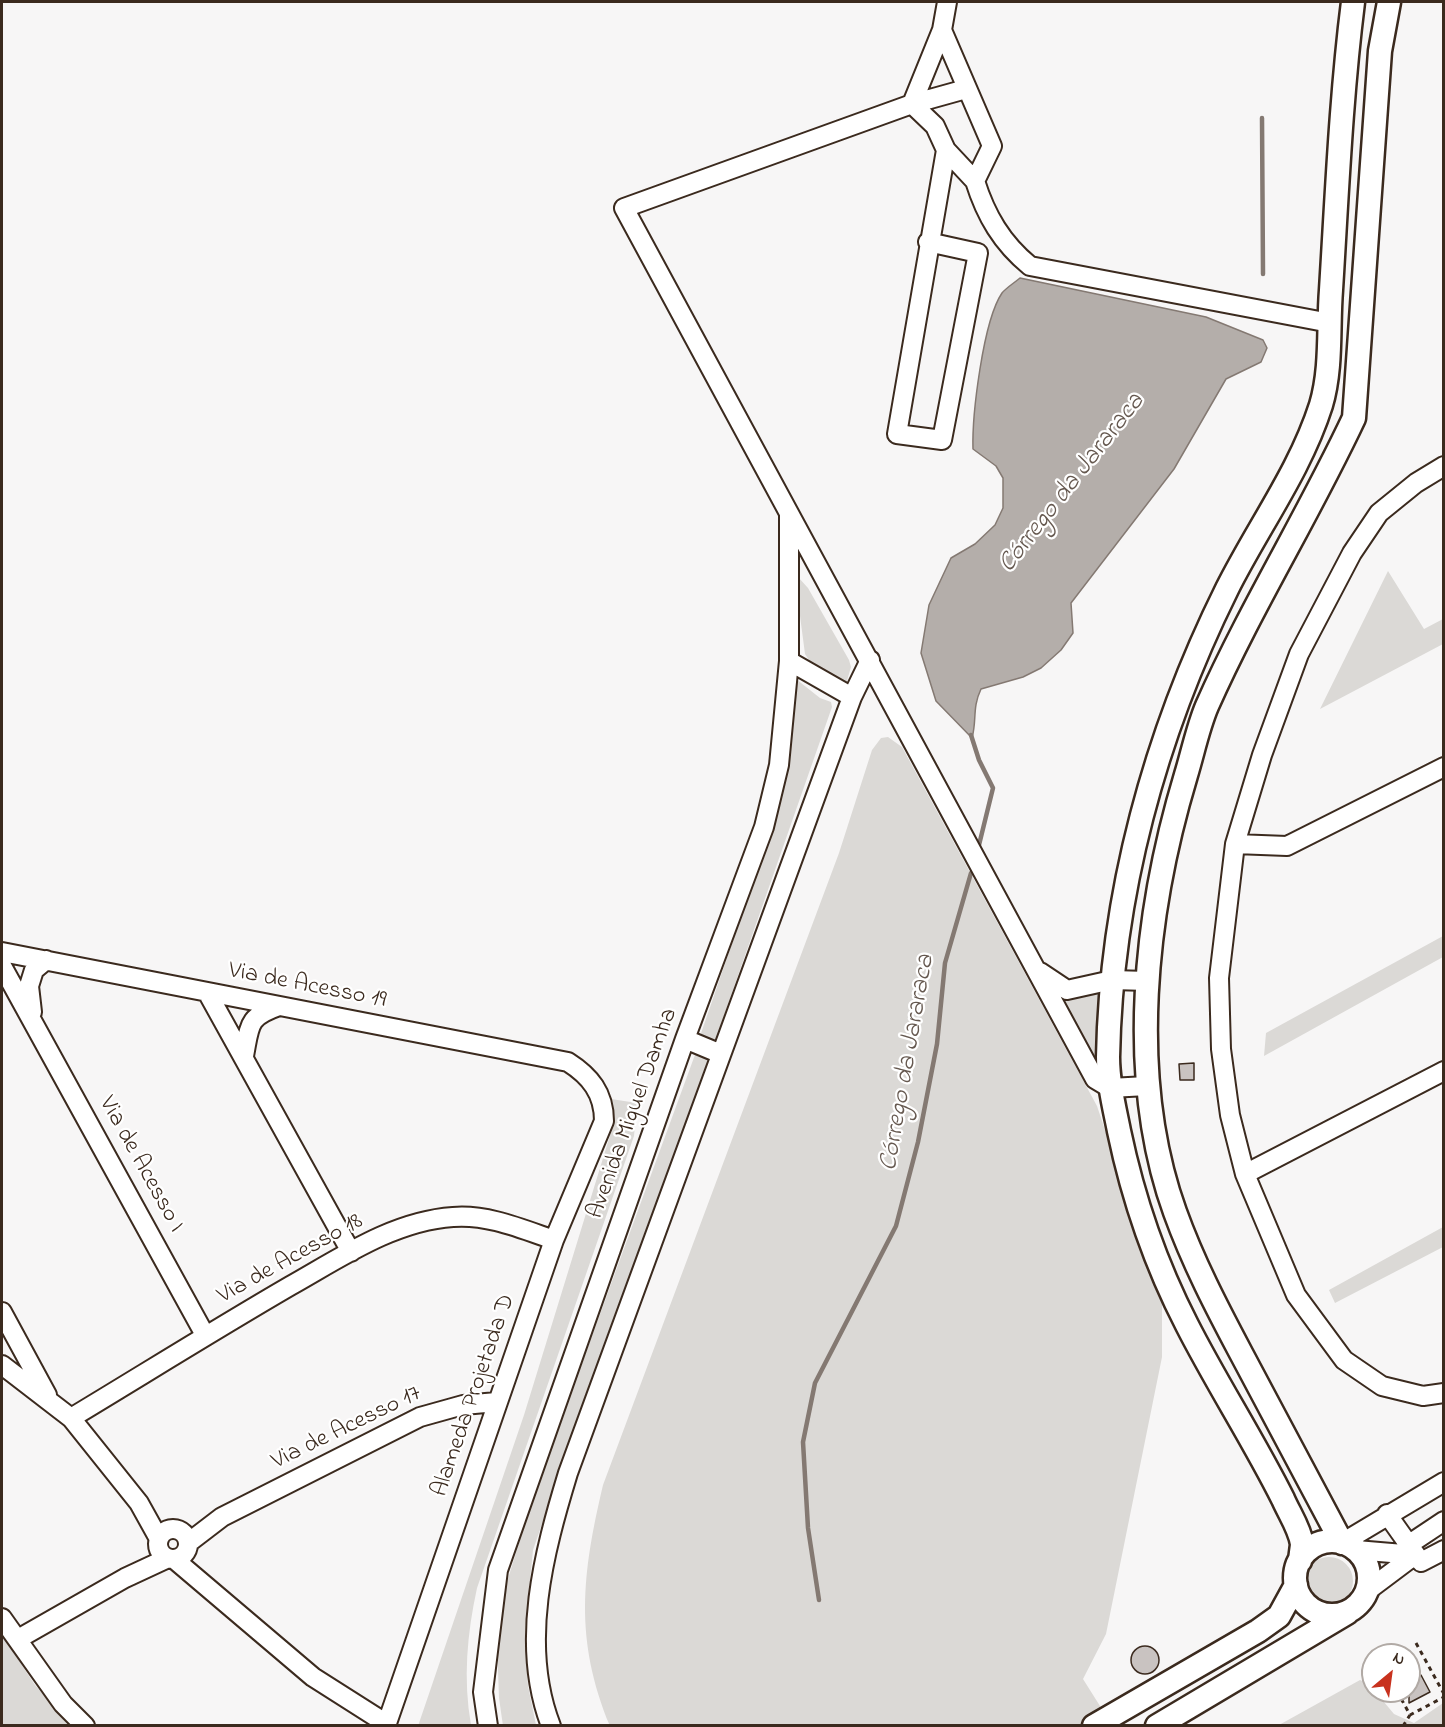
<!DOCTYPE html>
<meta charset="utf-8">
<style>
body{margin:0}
#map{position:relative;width:1445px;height:1727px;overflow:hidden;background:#f7f6f6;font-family:"Indie Flower",sans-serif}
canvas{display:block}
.frame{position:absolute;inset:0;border:3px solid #3b2a1e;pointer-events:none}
.north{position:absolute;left:1361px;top:1643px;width:60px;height:60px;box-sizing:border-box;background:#fff;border:2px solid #b1aaa5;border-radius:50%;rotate:29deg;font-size:16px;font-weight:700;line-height:24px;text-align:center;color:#3b2a1e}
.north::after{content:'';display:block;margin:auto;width:21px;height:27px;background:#c8321e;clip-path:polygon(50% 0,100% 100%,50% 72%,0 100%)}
</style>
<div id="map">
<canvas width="1445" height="1727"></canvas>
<div class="frame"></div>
<div class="north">N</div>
</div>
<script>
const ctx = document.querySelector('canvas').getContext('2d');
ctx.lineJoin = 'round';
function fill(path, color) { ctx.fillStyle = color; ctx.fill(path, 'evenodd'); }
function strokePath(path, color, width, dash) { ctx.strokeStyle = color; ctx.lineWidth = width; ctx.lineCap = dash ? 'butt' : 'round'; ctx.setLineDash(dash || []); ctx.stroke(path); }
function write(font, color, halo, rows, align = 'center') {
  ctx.font = font + ' "Indie Flower",sans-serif'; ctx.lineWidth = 4.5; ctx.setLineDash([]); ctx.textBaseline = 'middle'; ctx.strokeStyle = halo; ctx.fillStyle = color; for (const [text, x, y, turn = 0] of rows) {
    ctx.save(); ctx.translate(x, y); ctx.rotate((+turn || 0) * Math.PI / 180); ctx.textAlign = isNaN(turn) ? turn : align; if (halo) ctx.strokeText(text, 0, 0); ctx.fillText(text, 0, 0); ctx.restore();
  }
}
fill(new Path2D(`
 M1388,571L1424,629L1443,619V644L1320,709Z
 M798,577L808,588L849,660L851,667L846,684L815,669L805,654L795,578Z
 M796,679L820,698L831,702L832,707L713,1047L698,1042L778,810L793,731Z
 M888,737L902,747L1097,1106L1162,1301V1357L1106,1634L1083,1679L1100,1706V1720L1088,1726H610C574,1639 582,1574 603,1485L839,853L872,750L881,738Z
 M1443,936V957L1264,1056L1266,1033Z
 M1097,991L1102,996V1073L1061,1003V994Z
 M696,1052L709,1058L604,1344L533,1550L525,1633L528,1686L536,1725L503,1726L499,1698L497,1642L507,1582L533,1497Z
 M611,1099L637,1103L634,1136L477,1588C467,1634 463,1679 471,1725L418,1726L524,1415L612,1129Z
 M1443,1227V1247L1335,1303L1329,1290Z
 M1305 1581a24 24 0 1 1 48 0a24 24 0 1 1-48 0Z
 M2,1635L35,1685L70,1725H2Z
 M1360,1680L1369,1684L1394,1714L1414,1723L1443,1703V1725H1279Z`), '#dbd9d6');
const water = new Path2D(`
 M1020,278L1206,317L1263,340L1267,348L1261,362L1226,379L1174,469L1071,603L1073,633L1061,650L1041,668L1023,677L981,689C972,708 977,720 972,738L936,701L921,653L929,605L951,558L975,544L995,525L1003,508V478L996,466L973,449C972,415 983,321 1002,293C1006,288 1014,283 1020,278Z`);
fill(water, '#b4aeaa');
strokePath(water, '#847972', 1.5);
strokePath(new Path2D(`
 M1262,118L1263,274
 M971,735L979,760L993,788L978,849
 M819,1600L808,1528L803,1442L815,1383L896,1226L918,1142L937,1044L945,963L971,873`), '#847972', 4.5);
const building = new Path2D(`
 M1194,1063V1080H1180L1179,1064Z
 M1131 1660a14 14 0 1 1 28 0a14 14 0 1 1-28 0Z
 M1421,1675L1430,1692L1409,1703V1681Z`);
fill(building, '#c9c3c1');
strokePath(building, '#3b2a1e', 1.5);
const minor = new Path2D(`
 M942,30L992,146L975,181C986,216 1002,243 1030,266L1330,323
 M966,89L912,104L624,208L1095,1079L1110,1088L1147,1086
 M912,104L942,30L947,2
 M912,104L935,126L946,150L975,181
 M928,242L978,253L942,440L897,434L946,150
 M1444,466L1416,483L1379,513L1352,553L1299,654L1262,755L1235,844L1219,978L1221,1049L1230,1115L1245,1174L1296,1295L1344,1360L1382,1386L1423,1396L1444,1393
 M789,661L852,697
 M1235,844L1287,846L1444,767
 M2,952L568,1062C590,1076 604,1093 604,1121L554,1240L386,1726
 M2,966L205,1335
 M1040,972L1067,990L1112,980L1148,981
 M207,992L351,1252
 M32,1012L29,986L34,970L46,960
 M685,1039L721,1054
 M244,1056C250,1025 247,1017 279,1006
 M1245,1174L1444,1071
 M2,1312L47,1395
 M2,1365L71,1418L139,1503L159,1539
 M71,1418C144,1374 216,1329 290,1286C340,1258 393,1221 453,1217C487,1214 522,1229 554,1240
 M1387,1514L1421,1562L1444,1550
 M158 1544a15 15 0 1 1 30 0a15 15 0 1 1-30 0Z
 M188,1543L222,1517L420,1417L463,1405L497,1402
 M1342,1543L1444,1482
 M1408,1545L1444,1521
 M1356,1550L1415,1555L1367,1591
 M174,1559L313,1677L387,1724
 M2,1618L63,1704L85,1726
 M18,1639L125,1578L168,1558
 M488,1726L483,1692L498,1570L685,1039L764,827L779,765L789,661V513
 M551,1726C519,1644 544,1552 568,1473L852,697L870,660`);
const tertiary = new Path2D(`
 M1295 1578a37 37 0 1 1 74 0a37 37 0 1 1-74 0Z
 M1342,1543C1309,1480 1275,1418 1242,1355C1217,1308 1193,1262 1175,1212C1126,1076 1145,911 1186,775C1193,752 1198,727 1207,706C1251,607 1308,516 1354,418L1380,51L1389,2
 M1300,1561C1300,1559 1302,1546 1302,1544C1300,1529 1289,1513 1283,1499C1253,1439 1217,1384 1187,1325C1155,1263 1133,1198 1119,1131C1114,1106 1108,1082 1108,1057C1111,895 1155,734 1227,589C1258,527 1300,471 1321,405C1332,368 1328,328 1331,290C1337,194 1341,97 1353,2
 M1094,1726L1258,1631L1279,1616L1296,1585
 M1157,1726L1347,1613`);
strokePath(minor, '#3b2a1e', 22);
strokePath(tertiary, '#3b2a1e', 27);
strokePath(new Path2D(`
 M1416,1643L1444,1694
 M1397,1691L1410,1715L1444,1697
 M1403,1726L1410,1715`), '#3b2a1e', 3, [4.5, 4.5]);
strokePath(minor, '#fff', 18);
strokePath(tertiary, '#fff', 22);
write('24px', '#3b2a1e', '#fff', [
 ["Via de Acesso 19",307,987,11],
 ["Avenida Miguel Damha",634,1114,-70],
 ["Via de Acesso I",140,1165,61],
 ["Via de Acesso 18",291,1260,-29],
 ["Alameda Projetada D",475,1396,-71],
 ["Via de Acesso 17",347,1429,-26]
]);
write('italic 26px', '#65584f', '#fff', [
 ["Córrego da Jararaca",1073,484,-52],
 ["Córrego da Jararaca",909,1063,-80]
]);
</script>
